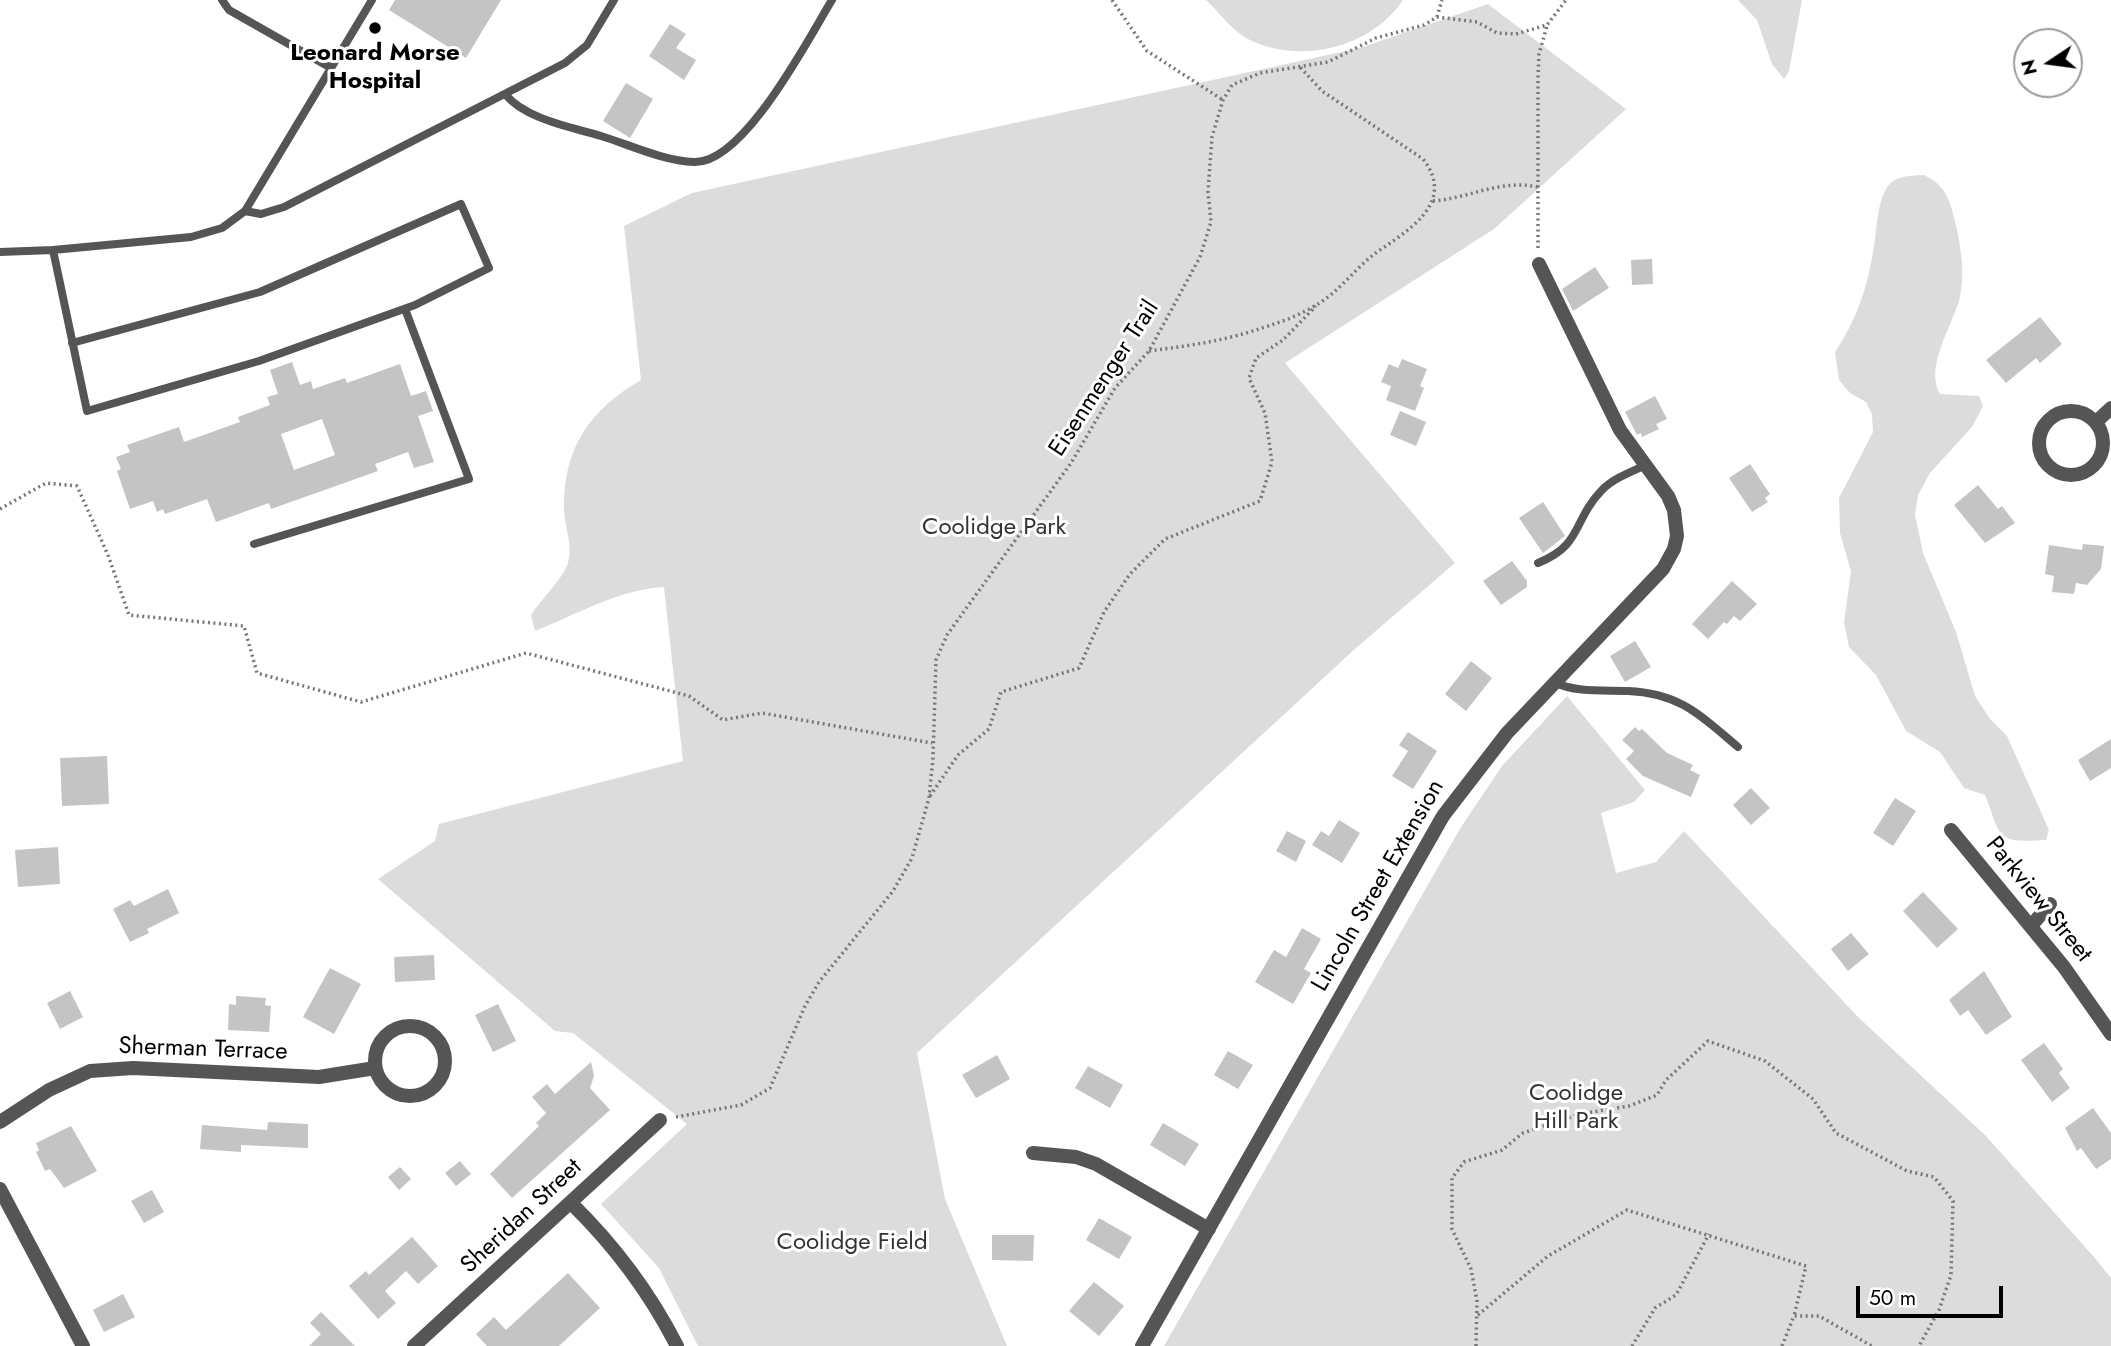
<!DOCTYPE html>
<style>
body{margin:0}
#map{position:relative;width:2111px;height:1346px;overflow:hidden;background:#fff;font-family:Jost,sans-serif}
canvas{display:block}
.north{position:absolute;left:2013px;top:28px;width:70px;height:70px;box-sizing:border-box;background:#fff;border:2px solid #999;border-radius:50%;rotate:257deg;font-size:19px;font-weight:700;line-height:28px;text-align:center;color:#000}
.north::after{content:'';display:block;margin:auto;width:24px;height:32px;background:#000;clip-path:polygon(50% 0,100% 100%,50% 72%,0 100%)}
.scale{position:absolute;left:1856px;top:1286px;width:147px;height:32px;box-sizing:border-box;border:4px solid #000;border-top:0;padding-left:9px;font-size:21px;line-height:24px;white-space:nowrap;color:#000;-webkit-text-stroke:5px #fff;paint-order:stroke}
</style>
<div id="map">
<canvas width="2111" height="1346"></canvas>
<div class="north">N</div>
<div class="scale">50 m</div>
</div>
<script>
const ctx = document.querySelector('canvas').getContext('2d');
ctx.lineJoin = 'round';
function fill(path, color) { ctx.fillStyle = color; ctx.fill(path, 'evenodd'); }
function strokePath(path, color, width, dash) { ctx.strokeStyle = color; ctx.lineWidth = width; ctx.lineCap = dash ? 'butt' : 'round'; ctx.setLineDash(dash || []); ctx.stroke(path); }
function write(font, color, halo, rows, align = 'center') {
  ctx.font = font + ' Jost,sans-serif'; ctx.lineWidth = 6; ctx.setLineDash([]); ctx.textBaseline = 'middle'; ctx.strokeStyle = halo; ctx.fillStyle = color; for (const [text, x, y, turn = 0] of rows) {
    ctx.save(); ctx.translate(x, y); ctx.rotate((+turn || 0) * Math.PI / 180); ctx.textAlign = isNaN(turn) ? turn : align; if (halo) ctx.strokeText(text, 0, 0); ctx.fillText(text, 0, 0); ctx.restore();
  }
}
fill(new Path2D(`
 M1206,0H1403C1372,47 1302,65 1250,40C1234,33 1219,12 1206,0Z
 M1738,0H1802L1789,71L1784,79L1772,64L1757,20Z
 M1488,4L1626,109L1494,229L1285,363L1455,563L1356,648L917,1053L945,1199L1007,1346H698L659,1268L601,1204L687,1124L573,1033L555,1031L378,879L435,841L439,824L683,761L664,587C617,590 578,614 535,631L531,615C540,601 564,577 568,563C573,545 565,528 564,510C563,447 590,410 641,380L624,226L692,193L1360,48Z
 M1924,175C1945,185 1950,199 1955,222C1961,246 1965,272 1960,297C1953,325 1924,367 1940,394L1979,396L1983,406L1972,427L1930,473L1918,495L1915,515L1923,553L1956,632L1975,696L1990,719L2007,736L2049,830L2046,840C1994,843 2002,838 1985,795L1964,788L1940,752L1906,731L1876,675L1849,647L1844,623L1851,571L1840,533L1839,498L1873,432L1872,414L1866,402L1850,393L1839,380L1835,352C1856,321 1867,289 1873,252C1877,233 1876,207 1886,189C1894,175 1909,176 1924,175Z
 M1567,696L1645,790L1634,802L1601,813L1616,873L1656,862L1684,831L1858,1017L1986,1136L2094,1257L2111,1278V1346H1164L1461,827L1502,766Z`), '#dcdcdc');
fill(new Path2D(`
 M395,0H501L466,58L389,10Z
 M670,24L686,34L676,48L696,60L684,80L649,56Z
 M626,83L653,99L630,138L603,121Z
 M1652,259L1653,284L1632,285L1631,260Z
 M1595,267L1609,288L1573,311L1562,289Z
 M2040,317L2062,344L2040,363L2036,358L2006,383L1986,360Z
 M1402,359L1427,369L1420,386L1424,388L1415,411L1386,400L1391,386L1381,382L1389,364L1398,368Z
 M292,362L300,385L311,381L313,389L345,378L347,383L400,364L411,396L426,391L433,411L418,416L434,462L414,468L408,452L375,464L378,471L271,509L269,503L216,522L207,499L165,514L163,509L157,512L153,501L130,509L117,471L121,469L116,457L130,452L127,445L179,427L184,442L240,422L238,417L270,405L267,397L278,394L270,370ZM322,419L335,455L294,470L281,434Z
 M1655,396L1667,419L1656,424L1659,429L1642,437L1641,433L1637,435L1625,412Z
 M1400,411L1426,422L1416,446L1390,435Z
 M1750,464L1770,494L1765,498L1768,502L1752,512L1729,478Z
 M1978,485L1998,509L2002,506L2015,523L1985,543L1954,505Z
 M1543,502L1565,536L1543,553L1519,518Z
 M2083,544L2104,546L2101,569L2087,585L2076,583L2074,594L2052,592L2054,576L2045,574L2049,545L2082,550Z
 M1512,561L1527,581V587L1501,605L1483,581Z
 M1732,581L1757,604L1740,621L1734,616L1727,624L1724,622L1708,639L1692,624Z
 M1635,641L1651,667L1625,682L1610,656Z
 M1471,661L1492,678L1466,711L1445,694Z
 M1635,727L1639,731L1642,729L1667,753L1693,765L1690,770L1700,775L1691,797L1643,776L1626,759L1634,751L1622,740Z
 M1408,732L1437,751L1413,789L1392,776L1408,751L1399,745Z
 M2111,739V768L2090,781L2078,760Z
 M107,756L109,804L62,806L60,758Z
 M1751,788L1770,808L1751,825L1733,805Z
 M1895,798L1916,811L1893,846L1873,833Z
 M1339,820L1360,833L1342,863L1312,845L1321,831L1329,836Z
 M1287,831L1306,841L1296,862L1276,851Z
 M58,847L60,884L18,887L15,850Z
 M168,889L179,913L147,929L149,933L130,942L113,909L130,900L134,906Z
 M1923,892L1958,929L1937,948L1903,911Z
 M1302,928L1321,939L1304,969L1311,973L1293,1004L1255,982L1274,950L1286,957Z
 M1851,933L1869,954L1848,971L1831,949Z
 M434,955L435,980L395,982L394,957Z
 M330,968L361,984L334,1034L303,1017Z
 M1984,971L2012,1017L1986,1035L1968,1010L1960,1016L1949,1000Z
 M70,991L83,1017L60,1029L47,1003Z
 M236,996L266,998L265,1005L271,1006L269,1032L228,1030L229,1004L236,1005Z
 M498,1004L516,1041L493,1052L475,1015Z
 M2044,1043L2063,1069L2059,1073L2070,1088L2052,1102L2021,1060Z
 M1228,1051L1253,1065L1238,1089L1214,1075Z
 M997,1055L1010,1079L976,1098L962,1075Z
 M591,1062L594,1076L590,1088L610,1110L512,1198L490,1174L539,1126L536,1123L546,1113L532,1097L547,1084L555,1094Z
 M1088,1066L1123,1085L1110,1108L1075,1088Z
 M2093,1108L2111,1133V1159L2096,1169L2081,1148L2077,1151L2065,1128Z
 M268,1122L308,1124V1148L241,1145V1152L200,1149L202,1125L267,1130Z
 M1163,1123L1199,1144L1185,1166L1150,1145Z
 M71,1126L97,1171L64,1188L50,1169L45,1171L36,1152L39,1150L36,1143Z
 M460,1161L471,1174L456,1186L445,1173Z
 M400,1167L411,1179L399,1190L388,1177Z
 M152,1190L164,1212L144,1223L131,1201Z
 M1099,1218L1132,1237L1119,1259L1086,1240Z
 M992,1235H1034L1033,1261L992,1260Z
 M412,1237L438,1266L418,1284L406,1271L385,1291L396,1303L378,1319L349,1286L366,1271L369,1275Z
 M568,1273L600,1308L559,1346H487L476,1334L494,1317L506,1330Z
 M1094,1282L1124,1306L1099,1336L1069,1311Z
 M123,1294L135,1317L104,1332L93,1310Z
 M321,1312L355,1346H309L321,1334L310,1323Z`), '#c4c4c4');
strokePath(new Path2D(`
 M1112,0L1147,51L1223,100
 M1437,17L1442,0
 M1433,201C1470,198 1500,179 1538,187
 M1538,248V77L1539,54L1547,26
 M1149,351C1194,345 1225,341 1268,326C1291,319 1316,308 1334,292C1347,281 1359,266 1373,255C1405,232 1458,204 1423,159L1322,91L1300,67
 M0,509L46,483L77,486L108,555L129,615L244,626L257,673L361,702L526,653L689,696L723,720L762,713L932,743
 M930,796L958,755L989,729L1001,692L1079,668L1104,612L1130,574L1165,539L1260,501L1272,462L1265,413L1249,378L1256,358L1283,340L1316,306
 M676,1117L741,1105L770,1088L805,1006L819,982L893,891L912,858L929,798L933,758L936,660L947,635L1071,463L1115,388L1149,351L1200,257L1211,222L1208,192L1212,137L1223,100L1232,85L1260,73L1328,62L1376,38L1424,25L1437,17L1477,22L1497,33L1516,34L1547,25L1566,0
 M1478,1315L1548,1256L1627,1210L1806,1266L1794,1316
 M1476,1346L1477,1301L1471,1269L1452,1229V1178L1464,1162L1502,1150L1523,1133L1580,1114L1629,1106L1657,1095L1666,1080L1708,1041L1765,1061L1813,1099L1836,1133L1907,1171L1934,1177L1953,1201L1951,1275L1939,1310L1919,1346
 M1632,1346L1655,1308L1676,1295L1709,1234
 M1782,1346L1794,1316H1819L1872,1346`), '#777', 3.5, [2, 3.5]);
strokePath(new Path2D(`
 M222,0L229,10L331,68
 M505,94C525,119 571,127 601,136C630,145 664,161 694,162C744,164 808,39 832,0
 M245,211L261,214L284,207L565,63L587,45L614,0
 M53,250L87,411L259,361L415,305L489,268L461,204L260,292L72,343
 M0,252L53,250L191,237L222,228L245,211L372,0
 M254,544L469,479L405,309
 M1538,563C1583,545 1572,521 1602,490C1614,478 1631,472 1646,465
 M1553,682C1577,693 1603,690 1628,691C1680,693 1701,716 1738,747`), '#555', 8);
strokePath(new Path2D(`
 M2039 443a32 32 0 1 1 64 0a32 32 0 1 1-64 0Z
 M2096,422L2111,408
 M1951,830L2064,967L2111,1034
 M2031,926L2050,904
 M375 1061a35 35 0 1 1 70 0a35 35 0 1 1-70 0Z
 M0,1122L49,1090L90,1071L133,1068L319,1077L375,1068
 M1033,1153L1076,1157L1096,1164L1209,1229
 M0,1189L83,1346
 M571,1203C615,1246 649,1291 677,1346
 M414,1346L660,1120
 M1142,1346L1443,816L1507,733L1663,569L1674,549L1677,536L1674,510L1668,496L1620,430L1539,264`), '#555', 14);
for (const [x, y, r, color] of [
 [375,28,7,"#000"]
]) { const dot = new Path2D(); dot.arc(x, y, r, 0, 2 * Math.PI); ctx.fillStyle = color; ctx.fill(dot); strokePath(dot, '#fff', 2.5); }
write('bold 24px', '#000', '#fff', [
 ["Leonard Morse",375,54],
 ["Hospital",375,82]
]);
write('24px', '#000', '#fff', [
 ["Eisenmenger Trail",1105,379,-57],
 ["Lincoln Street Extension",1379,886,-60],
 ["Parkview Street",2038,900,51],
 ["Sherman Terrace",203,1050,2],
 ["Sheridan Street",522,1217,-43]
]);
write('24px', '#333', '#fff', [
 ["Coolidge Park",994,528],
 ["Coolidge",1576,1094],
 ["Hill Park",1576,1122],
 ["Coolidge Field",852,1243]
]);
</script>
